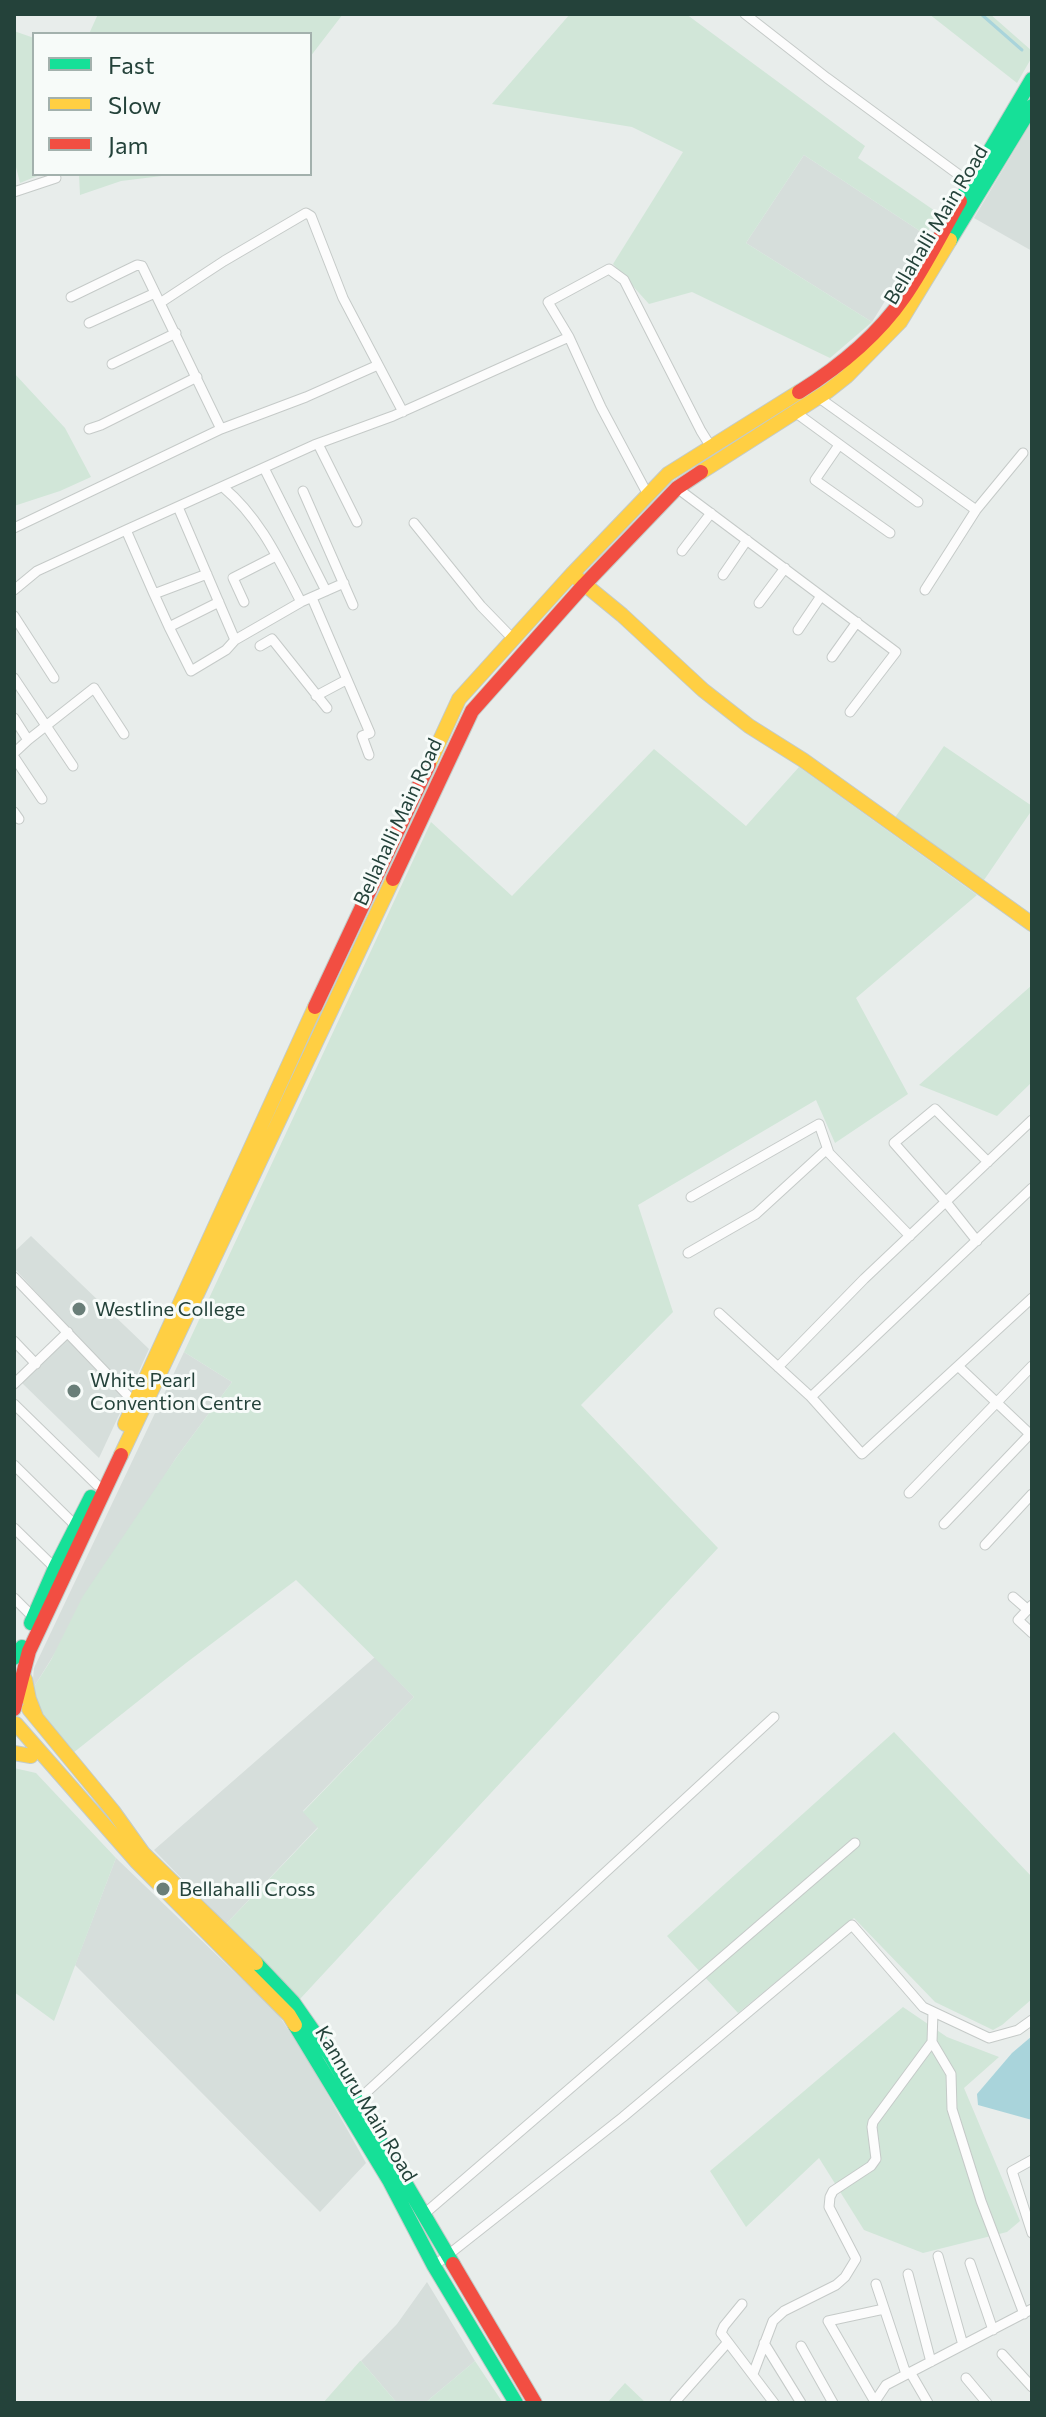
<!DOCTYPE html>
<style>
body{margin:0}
#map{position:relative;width:1046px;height:2417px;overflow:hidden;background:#e8edeb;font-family:Commissioner,sans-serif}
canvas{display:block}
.frame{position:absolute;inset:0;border:16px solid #24423a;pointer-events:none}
.legend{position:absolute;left:32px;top:32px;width:280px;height:144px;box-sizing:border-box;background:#f7fbf9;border:2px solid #a3b1ad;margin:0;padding:10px 14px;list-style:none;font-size:24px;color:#24423a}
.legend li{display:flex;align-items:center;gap:16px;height:40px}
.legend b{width:40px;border:2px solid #a3b1ad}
</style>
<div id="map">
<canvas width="1046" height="2417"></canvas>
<div class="frame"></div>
<ul class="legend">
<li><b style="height:10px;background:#16e098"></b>Fast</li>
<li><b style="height:10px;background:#ffcf43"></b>Slow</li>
<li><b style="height:10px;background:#f24e42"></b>Jam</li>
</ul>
</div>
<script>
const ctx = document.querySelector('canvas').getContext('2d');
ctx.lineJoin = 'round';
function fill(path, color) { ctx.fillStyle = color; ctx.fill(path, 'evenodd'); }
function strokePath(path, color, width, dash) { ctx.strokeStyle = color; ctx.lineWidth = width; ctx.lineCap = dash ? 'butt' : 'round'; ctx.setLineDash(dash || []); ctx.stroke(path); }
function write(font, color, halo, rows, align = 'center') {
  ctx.font = font + ' Commissioner,sans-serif'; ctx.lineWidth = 6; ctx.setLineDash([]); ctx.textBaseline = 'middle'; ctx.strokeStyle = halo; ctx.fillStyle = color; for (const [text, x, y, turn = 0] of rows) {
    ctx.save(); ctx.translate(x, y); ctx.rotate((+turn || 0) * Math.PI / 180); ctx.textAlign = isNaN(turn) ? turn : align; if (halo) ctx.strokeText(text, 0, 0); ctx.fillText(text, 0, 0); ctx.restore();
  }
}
fill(new Path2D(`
 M1032,121V251L974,218Z
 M804,155L926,235L872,322L746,243Z
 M31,1236L149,1349L129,1393L14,1268V1252Z
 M68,1338L126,1400L99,1458L22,1383Z
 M184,1352L232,1382L176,1458L32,1690L34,1668Z
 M375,1657L414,1697L303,1811L318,1827L226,1924L154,1850Z
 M116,1858L278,2014L310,2063L366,2163L320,2212L75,1965Z
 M427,2282L475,2361L425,2403H397L361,2361L397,2324Z`), '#d6dedb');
fill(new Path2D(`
 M98,14H343L310,57V34H89Z
 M570,14H686L865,146L858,158L938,213L926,235L804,155L746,243L872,322L830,358L692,292L649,304L613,264L683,152L632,127L492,104Z
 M929,14H990L1032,51V57L1017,83Z
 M14,31L34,38V174H42L20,183L14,159Z
 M79,174H178L121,181L80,195Z
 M14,373L65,428L91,477L60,491L14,506Z
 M944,746L1032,806V810L984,880L894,819Z
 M654,749L746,826L799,767L977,895L856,998L908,1094L835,1143L816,1100L638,1205L673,1312L581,1405L718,1548L300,1999L226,1924L318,1828L303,1812L414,1697L296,1580L186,1663L73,1753L40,1713L32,1690L51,1660L83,1596L176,1458L232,1382L184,1352L431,822L512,896Z
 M1032,985V1082L997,1116L919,1085Z
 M894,1732L1032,1877V1999L1002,2025L993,2030L935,2002L854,1918L738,2013L667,1936Z
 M14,1768L36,1773L116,1858L54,2021L14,1992Z
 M903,2007L947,2037L999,2057L964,2088L1020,2221L1007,2232L923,2253L864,2230L819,2158L746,2227L710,2171Z
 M361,2361L397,2403H323L360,2361Z
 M475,2361L503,2403H425Z
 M625,2383L646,2403H607Z`), '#d1e6d8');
fill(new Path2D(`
 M1032,2036V2120L978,2105L977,2094L1012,2053Z`), '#a9d4db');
strokePath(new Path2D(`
 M981,14L1022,50`), '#a9d4db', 3);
const street = new Path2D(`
 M745,14L827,78L970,183
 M14,192L56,178
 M71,297L137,265L142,266L221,429
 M160,303L224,261L306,213L311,216L343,298L403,412
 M89,323L155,293
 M112,364L176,333
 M818,397L976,510L1023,453
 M795,412L918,502
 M89,429L101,425L197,377
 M318,444L357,522
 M839,445L815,480L890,533
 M264,468L326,591
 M223,487C260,518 279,560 301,602L344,583
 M677,488L896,652L850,712
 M303,491L353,605
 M648,495L601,407L569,337L548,302L609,269L624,280L701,431L711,447
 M178,507L235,640L301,602
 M414,523L481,606L513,639
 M14,528L221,429L306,397L378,365
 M126,530L154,594L207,574
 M682,551L711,513
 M723,575L747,540
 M14,590L37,571L126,530L314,445L393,416L569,337
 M925,590L976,510
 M154,594L169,627L219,602
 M312,598L370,733L362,736L369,755
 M244,602L233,578L276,556
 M759,603L785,568
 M14,616L54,678
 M169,627L191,671L226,650L235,640
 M798,630L821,596
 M260,646L272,639L327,708
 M832,657L857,622
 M14,678L73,766
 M316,696L346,680
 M14,718L28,740L94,688L124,734
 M14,753L28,740
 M14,757L42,799
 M14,812L19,819
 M691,1197L819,1124L829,1153L910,1236
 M977,1241L946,1202L894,1143L935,1109L988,1162
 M688,1253L756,1214L827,1149
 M14,1277L136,1404
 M719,1313L811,1397L1032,1188
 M14,1341L36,1364
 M958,1366L1032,1436
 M778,1367L864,1279L1032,1120
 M14,1384L68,1332
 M811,1397L862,1454L1032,1298
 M14,1404L97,1485
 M14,1465L76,1526
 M909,1493L1032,1366
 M944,1524L1032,1432
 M14,1528L55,1568
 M985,1545L1032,1494
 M1013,1597L1028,1610
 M14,1598L34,1618
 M1032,1605L1018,1620L1032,1633
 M933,2012L932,2042L951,2074L952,2109L981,2201L1024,2314
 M357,2101L774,1717
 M1032,2160L1012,2171L1032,2233
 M423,2215L855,1843
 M938,2256L963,2345
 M970,2263L993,2330
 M434,2266L623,2117L852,1925L923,2007L989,2038L1018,2030L1032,2020
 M908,2274L931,2362
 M876,2284L906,2374
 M742,2304L724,2326L721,2333L774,2403
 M764,2343L801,2403
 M801,2346L833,2403
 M1002,2354L1032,2387
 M910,2372L928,2403
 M753,2374L773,2321L784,2311L836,2285L845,2277L856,2259L829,2207L830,2197L833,2191L871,2166L876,2159L872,2127L873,2122L932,2042
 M966,2378L987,2403
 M675,2402L728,2342
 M875,2402L828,2321L884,2309
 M874,2403L886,2385L1032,2309`);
const fast = new Path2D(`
 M960,201L1032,79
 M950,240L1032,106
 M31,1623L55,1568L91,1497
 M14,1658L22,1647
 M256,1963L293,2002L330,2055L453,2264
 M295,2025L389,2180L434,2266L516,2403`);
const slow = new Path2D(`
 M701,472L828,391L847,376L900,322L950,240
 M572,574L622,615L703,690L749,726L803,760L1032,924
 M429,764L459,699L572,574L668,474L799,392
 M125,1424L315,1007
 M121,1455L393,879
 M25,1679L29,1699L36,1717
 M29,1709L113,1811L143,1853L256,1963
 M16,1724L136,1861L289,2015L295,2025
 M14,1753L31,1756`);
const jam = new Path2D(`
 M799,392C839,367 877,336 904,297C925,267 942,232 960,201
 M393,879L472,711L584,585L677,488L701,472
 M315,1007L429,764
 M14,1709L29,1651L121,1455
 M453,2264L535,2403`);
strokePath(street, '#c5cac8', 11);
strokePath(fast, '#c3cbc8', 16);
strokePath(slow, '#c3cbc8', 16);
strokePath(jam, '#c3cbc8', 16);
strokePath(street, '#fcfcfc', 9);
strokePath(fast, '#16e098', 14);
strokePath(slow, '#ffcf43', 14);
strokePath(jam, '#f24e42', 14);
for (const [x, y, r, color] of [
 [79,1309,8,"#697e78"],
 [74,1391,8,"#697e78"],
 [163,1889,8,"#697e78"]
]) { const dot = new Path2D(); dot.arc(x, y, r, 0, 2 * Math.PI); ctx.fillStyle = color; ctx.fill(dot); strokePath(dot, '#f7fbf9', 3); }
write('20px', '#24423a', '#f7fbf9', [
 ["Bellahalli Main Road",936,225,-59],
 ["Bellahalli Main Road",398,822,-65],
 ["Kannuru Main Road",366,2104,59]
]);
write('20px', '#24423a', '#f7fbf9', [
 ["Westline College",95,1309],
 ["White Pearl",90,1380],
 ["Convention Centre",90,1403],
 ["Bellahalli Cross",179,1889]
], 'left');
</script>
